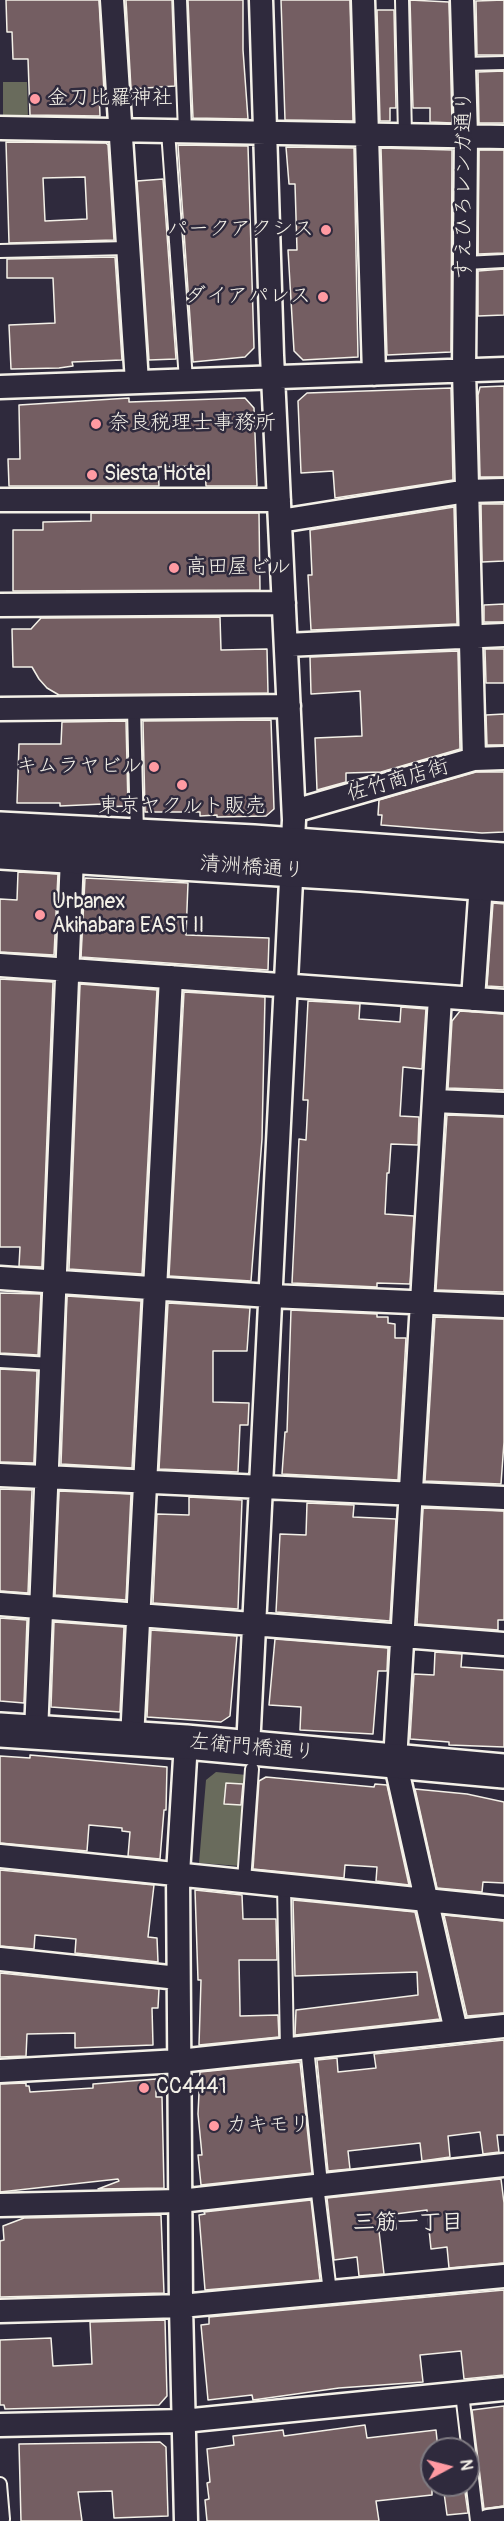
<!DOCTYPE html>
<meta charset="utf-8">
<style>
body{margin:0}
#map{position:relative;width:504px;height:2521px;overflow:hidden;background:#2f2a3d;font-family:Pangolin,sans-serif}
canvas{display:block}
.north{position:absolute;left:420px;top:2437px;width:60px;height:60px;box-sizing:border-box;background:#2f2a3d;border:2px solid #7e7a81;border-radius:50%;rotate:83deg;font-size:16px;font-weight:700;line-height:24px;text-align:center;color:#f4f1e8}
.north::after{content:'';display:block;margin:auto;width:21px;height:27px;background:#ff9aa2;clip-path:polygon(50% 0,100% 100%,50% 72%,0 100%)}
</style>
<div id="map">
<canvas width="504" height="2521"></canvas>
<div class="north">N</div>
</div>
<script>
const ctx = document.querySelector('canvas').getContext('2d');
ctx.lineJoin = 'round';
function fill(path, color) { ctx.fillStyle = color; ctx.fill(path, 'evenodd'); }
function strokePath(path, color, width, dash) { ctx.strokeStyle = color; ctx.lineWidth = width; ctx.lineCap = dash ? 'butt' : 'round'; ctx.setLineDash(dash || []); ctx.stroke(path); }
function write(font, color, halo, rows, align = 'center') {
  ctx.font = font + ' Pangolin,"Klee One",sans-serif'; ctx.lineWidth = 5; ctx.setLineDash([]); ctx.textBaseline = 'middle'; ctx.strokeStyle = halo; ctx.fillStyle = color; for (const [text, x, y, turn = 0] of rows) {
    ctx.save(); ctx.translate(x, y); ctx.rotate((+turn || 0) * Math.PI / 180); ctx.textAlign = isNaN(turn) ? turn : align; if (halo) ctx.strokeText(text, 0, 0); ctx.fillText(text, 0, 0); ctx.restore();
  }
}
fill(new Path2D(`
 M3,82H27L28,118L3,117Z
 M216,1772L247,1775L240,1866L199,1863L206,1780Z`), '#696b5c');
const building = new Path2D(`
 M6,0H99L104,91H99L100,116L30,115L28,59H13L12,32H7Z
 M126,0H172L175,86L131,89Z
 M188,0H243V50L248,119L193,118Z
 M281,0H350L353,121L285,120Z
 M410,0L449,2L452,123L430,122V108H413Z
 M504,0V55H477L476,1Z
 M377,10H394L396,108H390V121H380Z
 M504,71V123H479L478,72Z
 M6,142L106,143L108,145L114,240L9,243ZM85,177L87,219L45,221L43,178Z
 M178,145L248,146L254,348L245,357L193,362Z
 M286,147L354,148L358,357L303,360L294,351L288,250H297L295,184H289Z
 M381,148L452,150L451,352L387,355Z
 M479,150H504V253L478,254Z
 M163,179L176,359L149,360L137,181Z
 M115,257L122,360L72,362L73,366L59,368L11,369L9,325L55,323L53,278H7V259Z
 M504,269V315L478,316V271Z
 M504,386V477H480L478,395L480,387Z
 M451,388L453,480L335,498L333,471L301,473L298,401L307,393Z
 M129,398V402L245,398L254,408L257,486H206L205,466L158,467L159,486H9L8,459H20L19,405Z
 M481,504H504V561L482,562Z
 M454,507L457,624L311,630L308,575H312L310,530Z
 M91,513H259L260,590L13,591V530H43V522L91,521Z
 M504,604V622H484V605Z
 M220,617L221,650L267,649L268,693L59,695L47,688L39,679L32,667H13L12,629H31L41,618Z
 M485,649H504V683H486Z
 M458,651L460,749L381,772L346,773V782L317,790L315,738L362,736L360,691L311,694L310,657Z
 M504,714V745H487L486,715Z
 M271,720L274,809L266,816L217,817V815L200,816V812H145L143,721Z
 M126,721L128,806L103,807V804L60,806V803H17L19,744H61L62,722Z
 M476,772H504V832L482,833L381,825L382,815H378L379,800Z
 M18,872L58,874L54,955L0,952V899L17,900Z
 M85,878L188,883L186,935L269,938L268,970L81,957Z
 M493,903L504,904V987L487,986Z
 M0,979L53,982L42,1267L19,1266L20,1247H0Z
 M80,984L157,990L142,1274L69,1269Z
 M184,992L265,997L262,1139L251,1281L169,1276Z
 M308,1001L360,1004L359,1019L400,1022L401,1007L426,1009L422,1069L403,1067L400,1116L419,1117L418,1145L391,1144L389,1173H387L385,1214L414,1216L410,1284L377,1283V1287L292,1283L299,1139L306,1140L308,1100H303Z
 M460,1011L504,1014V1090L448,1088L452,1021Z
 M447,1115L504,1117V1292L436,1290Z
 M0,1293L41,1294L38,1355L0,1353Z
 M67,1296L141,1301L132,1468L61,1464Z
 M168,1303L250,1308L247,1351H213V1402L249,1403L248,1425H240L238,1472L159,1469Z
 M291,1310L377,1314V1317H388V1323L395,1324V1338H406L398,1480L282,1474L285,1432H287Z
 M435,1317L504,1319V1442L501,1484L425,1481Z
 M0,1369L37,1371L34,1463L0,1462Z
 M0,1489L32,1490L28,1593L0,1591Z
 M59,1491L131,1494L126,1600L55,1595Z
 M189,1497L242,1500L238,1609L153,1603L157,1514L189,1515Z
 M307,1503L354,1505L353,1517L396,1519L390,1621L276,1612L280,1534L306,1535Z
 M423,1508L504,1511V1620H498V1630L417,1624Z
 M0,1618L27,1620L24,1703L0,1701Z
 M54,1622L124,1627L120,1712L51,1707Z
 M151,1630L237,1636L230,1716L221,1722L147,1717Z
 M275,1639L388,1648L387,1671H378L373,1734L300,1730L301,1707L269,1705Z
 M435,1652L462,1654L461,1667L504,1670V1747L449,1745V1742L410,1739L414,1674L434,1675Z
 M30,1755L167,1767L166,1810H164L160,1859L128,1856L130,1832L122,1831V1828L89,1825L87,1851L0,1843V1756L30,1758Z
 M266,1777L374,1787L375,1784L387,1785L409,1885L376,1881L377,1867L345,1865L344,1878L253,1869L259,1781Z
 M226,1783L243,1784L241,1805L224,1804Z
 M415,1789L467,1794L504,1802V1883L483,1882L482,1892L437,1888Z
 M0,1870L154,1885L148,1937L157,1938L158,1962L75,1953L76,1939L35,1935L34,1949L0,1946Z
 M195,1890L242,1895L243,1919H276L277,1960H239L240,2011V2016L278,2015L279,2037L199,2045L201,1980H198Z
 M293,1900L415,1912L440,2019L295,2035L296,2010L418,1995L417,1972L295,1976Z
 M444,1915L504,1921V2013L467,2016Z
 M0,1973L159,1989L158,2008H152L153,2045L75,2048V2033L27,2034L26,2056L0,2057Z
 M504,2040V2135H497L499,2152L483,2154L480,2132L448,2136L450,2157L422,2161L420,2143L348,2151L350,2169L328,2171L317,2060L337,2058L338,2072L376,2068L374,2054Z
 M300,2062L312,2173L201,2185L198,2155H202L198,2114L200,2072Z
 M156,2079V2097H162L164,2188L98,2189L119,2181L118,2179L0,2192V2084L26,2083V2086H29L30,2092L93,2088V2084Z
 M501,2179L504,2203V2263L449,2268L447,2247L431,2249L427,2210L395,2214L396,2229L379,2231L384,2274L359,2276L357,2257L334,2260L327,2198Z
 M311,2200L320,2280L205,2290L199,2215L205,2214L204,2212Z
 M161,2215L164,2293L0,2297V2241L4,2240L3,2226L24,2218Z
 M504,2290V2375L464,2379L461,2351L420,2355L423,2382L339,2388L253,2400L252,2395L208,2400L201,2325L209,2324V2317Z
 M165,2320L167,2396L159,2405L5,2409L4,2405H0V2340L51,2338L53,2366L92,2364L90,2322Z
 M504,2406V2506L484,2509L472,2410Z
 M365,2425L367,2438L436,2430L438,2449H432V2495L376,2501L379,2521H207L205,2500L209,2499L207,2483L210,2482L207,2449L234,2445L233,2436L283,2430L284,2436Z
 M160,2442L166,2447L168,2516L114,2518L112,2491L78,2492L82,2521H21L19,2444Z
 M443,2485H464L468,2513L447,2515Z`);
fill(building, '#745e62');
strokePath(building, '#f4f1e8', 1.5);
const lane = new Path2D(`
 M180,0L185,132
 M402,0L405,135
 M464,64L504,63
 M168,131L186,380
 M0,251L128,248
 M465,263L504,261
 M134,708L137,835
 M0,1361L51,1364
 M244,1881L252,1769
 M284,1885L287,2050
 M307,2047L321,2184
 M317,2185L330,2292
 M462,2393L477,2521
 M0,2484L3,2519`);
const street = new Path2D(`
 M112,0L137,382
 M363,0L374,374
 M462,0L466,136L464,370L474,759
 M0,128L504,137
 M0,387L504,369
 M0,500H279
 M280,521L467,491L504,490
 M0,605L284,603
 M286,645L504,635
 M0,709L289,706
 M294,811L474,759L504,758
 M0,965L504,1001
 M440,997L395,1761L456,2031
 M473,999L481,883
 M434,1101L504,1104
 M0,1278L270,1296L504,1306
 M0,1475L504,1498
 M0,1604L504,1644
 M36,1733L72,857
 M132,1739L171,977
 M248,1748L294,820L272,355L261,0
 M0,1856L504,1908
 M0,1959L178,1978
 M0,2071L179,2061L504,2026
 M0,2205L180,2201L504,2165
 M0,2311L181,2306L504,2276
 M0,2425L183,2421L504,2389
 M186,2521L181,2306L178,1874L186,1742
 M488,2521L504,2519`);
const secondary = new Path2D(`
 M0,829L254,842L504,860
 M0,852L361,874L504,885
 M0,1730L186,1742L504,1771`);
strokePath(lane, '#f4f1e8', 16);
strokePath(street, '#f4f1e8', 27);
strokePath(secondary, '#f4f1e8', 38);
strokePath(lane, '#2f2a3d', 12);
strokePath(street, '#2f2a3d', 22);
strokePath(secondary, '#2f2a3d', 33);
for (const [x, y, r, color] of [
 [35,99,6,"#ff9aa2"],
 [326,230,6,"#ff9aa2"],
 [323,297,6,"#ff9aa2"],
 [96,424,6,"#ff9aa2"],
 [92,475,6,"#ff9aa2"],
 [174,568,6,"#ff9aa2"],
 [154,767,6,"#ff9aa2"],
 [182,785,6,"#ff9aa2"],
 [40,915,6,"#ff9aa2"],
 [144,2088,6,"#ff9aa2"],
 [214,2126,6,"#ff9aa2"]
]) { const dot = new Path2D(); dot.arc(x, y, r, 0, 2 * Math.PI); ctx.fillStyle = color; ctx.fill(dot); strokePath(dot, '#2f2a3d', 2); }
write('21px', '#f4f1e8', '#2f2a3d', [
 ["金刀比羅神社",47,99],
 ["パークアクシス",314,230,"right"],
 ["ダイアパレス",311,297,"right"],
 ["奈良税理士事務所",108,424],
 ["Siesta Hotel",104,475],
 ["高田屋ビル",186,568],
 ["キムラヤビル",142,767,"right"],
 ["東京ヤクルト販売",182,807,"center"],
 ["Urbanex",52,903],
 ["Akihabara EAST II",52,927],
 ["CC4441",156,2088],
 ["カキモリ",226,2126]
], 'left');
write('21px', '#f4f1e8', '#2f2a3d', [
 ["すえひろレンガ通り",465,185,-90],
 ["佐竹商店街",398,781,-16],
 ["清洲橋通り",252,868,4],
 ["左衛門橋通り",252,1748,5]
]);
write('bold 22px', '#f4f1e8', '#2f2a3d', [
 ["三筋一丁目",408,2223]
]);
</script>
